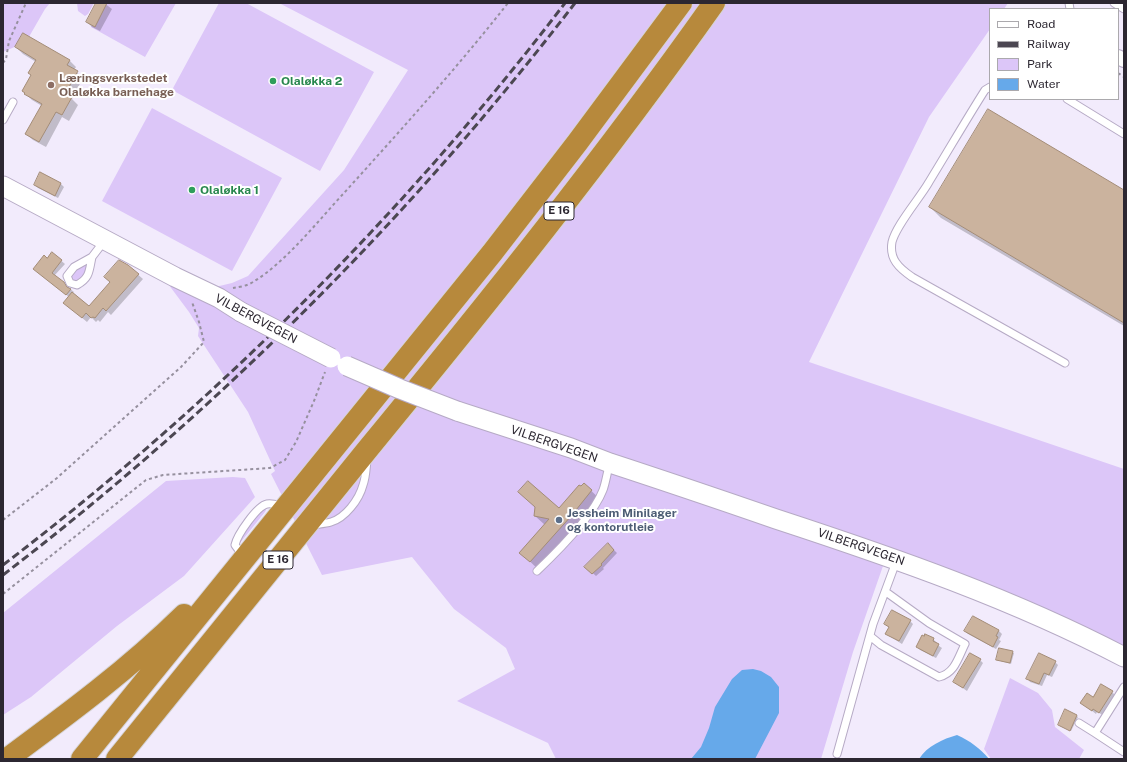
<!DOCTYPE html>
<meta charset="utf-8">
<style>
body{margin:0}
#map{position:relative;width:1127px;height:762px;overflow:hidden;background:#f2ebfc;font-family:"Public Sans",sans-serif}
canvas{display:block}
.frame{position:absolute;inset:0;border:4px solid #2c2731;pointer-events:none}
.legend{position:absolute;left:989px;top:8px;width:130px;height:92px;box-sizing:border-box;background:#fff;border:1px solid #aba9ad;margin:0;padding:5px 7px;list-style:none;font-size:12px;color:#2c2731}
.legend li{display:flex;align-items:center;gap:8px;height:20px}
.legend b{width:20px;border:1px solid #aba9ad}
</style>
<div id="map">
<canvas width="1127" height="762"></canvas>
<div class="frame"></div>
<ul class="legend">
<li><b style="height:5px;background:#fff"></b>Road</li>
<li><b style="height:5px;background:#4c4752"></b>Railway</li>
<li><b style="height:11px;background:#dcc6f8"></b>Park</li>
<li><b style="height:11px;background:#66a9ea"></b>Water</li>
</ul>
</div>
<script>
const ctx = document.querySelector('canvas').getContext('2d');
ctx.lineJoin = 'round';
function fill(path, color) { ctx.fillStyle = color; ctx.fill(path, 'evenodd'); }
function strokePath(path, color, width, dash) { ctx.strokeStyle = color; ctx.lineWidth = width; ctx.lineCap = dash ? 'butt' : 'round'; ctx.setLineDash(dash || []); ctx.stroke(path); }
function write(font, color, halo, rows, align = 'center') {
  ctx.font = font + ' "Public Sans",sans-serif'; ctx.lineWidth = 4; ctx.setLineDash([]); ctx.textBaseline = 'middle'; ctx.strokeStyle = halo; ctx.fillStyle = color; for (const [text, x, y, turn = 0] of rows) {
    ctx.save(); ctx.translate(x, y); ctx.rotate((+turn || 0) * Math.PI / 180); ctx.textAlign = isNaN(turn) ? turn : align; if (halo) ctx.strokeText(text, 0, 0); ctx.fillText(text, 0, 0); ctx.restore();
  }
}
fill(new Path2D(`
 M3,3H50L45,9L26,42L3,52Z
 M77,3H94L88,14L85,16L78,11Z
 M104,3H176L145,57L91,27Z
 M219,3H246L374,72L320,171L172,90Z
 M279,3H1008L1004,9H990V29L929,117L809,362L1124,469V666L1028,618L883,566L853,652L821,759H556L548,743L457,701L515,669L506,648L454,609L412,557L322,575L271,474L275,471L248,412L198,336L199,328L189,312L154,265L211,288L232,283L248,276L344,170L408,70Z
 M152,108L282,178L232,271L102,201Z
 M83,265L86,266L87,270L82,279L74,281L71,276L72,272Z
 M233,477L245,478L255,497L184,576L117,626L31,697L3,715V613L166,481Z
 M265,508L266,510L265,512L240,543L239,542L242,534L262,510Z
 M1010,678L1038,693L1052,710L1055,727L1084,750L1079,759H991L984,749Z`), '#dcc6f8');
fill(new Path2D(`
 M753,669L761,671L771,677L779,687V713L755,759H691L701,747L709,728L715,707L732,679L742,670Z
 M957,735C970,741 980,748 989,759H919C927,746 943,739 957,735Z`), '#66a9ea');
fill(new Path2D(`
 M97,3H104L112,9L100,31L92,27L87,22Z
 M23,35L70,61L76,67L74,70L83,78L72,99L78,105L69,121L62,117L46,147L33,140L26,134L42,106L32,100L26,94L36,62L23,54L16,47Z
 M41,173L61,184L64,187L58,198L38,188L35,185Z
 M1124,191V326L941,218L930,207Z
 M52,253L65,264L54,276L63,283L74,292L73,293L90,307L127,265L143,279L111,315L108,312L100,322L98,320L96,322L91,317L87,322L69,307V297L37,272Z
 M584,484L602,501L599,505H600L541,572L520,552L545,525L535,516L559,509Z
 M608,544L617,553L603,568L604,569L596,576L586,567Z
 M973,617L999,631L1002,634L999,640L1001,641L996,649L968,634L965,631Z
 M910,621L913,624L902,644L886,634L890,628L885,624Z
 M933,639L937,643L936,644L942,648L936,658L920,650L917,646Z
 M1012,652L1014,653L1011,664L997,660Z
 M980,660L983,663L967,691L954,682Z
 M1055,662L1058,665L1052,677L1047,675L1042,686L1030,682L1028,679Z
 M1112,692L1115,695L1103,715L1097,712L1096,714L1082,703Z
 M1077,716L1078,717L1071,731L1060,726Z`), '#0003');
const building = new Path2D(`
 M96,3H107L95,27L86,22Z
 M23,33L70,60L67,65L78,71L65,94L72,97L62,115L56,112L39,142L25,134L42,104L24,94L25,93L22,91L31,75L28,73L36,60L15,47Z
 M988,109L1124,190V323L929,207Z
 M40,172L61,183L55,196L34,185Z
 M52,252L62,260L52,273L64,282L67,287L71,289L66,295L33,269L44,255L47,258Z
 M119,260L128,265L139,274L106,311L103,308L95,318L93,317L91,318L86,313L82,318L63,303L72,292L89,306L110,282L104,277Z
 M528,481L559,508L579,485L581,486L584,483L592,490L572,515L530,562L519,553L549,519L534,516L535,507L518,492Z
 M608,543L614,550L601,564L602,565L592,574L584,567Z
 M892,610L911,620L899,641L885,634L889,627L884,624Z
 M973,616L999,630L996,636L998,637L993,647L964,631Z
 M925,634L934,638L933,641L939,644L933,656L916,647L922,635L924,636Z
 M999,648L1013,651L1010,663L996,660Z
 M970,653L981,659L963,688L953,682Z
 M1039,653L1056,661L1049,675L1044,673L1039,684L1026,679Z
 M1101,684L1113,691L1099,713L1093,709L1092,711L1080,703L1087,693L1093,697Z
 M1065,709L1077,715L1070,731L1058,725Z`);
fill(building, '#cbb39e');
strokePath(building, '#a38c77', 1);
const lane = new Path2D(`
 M1069,3L1070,9
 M1114,3L1124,9
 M990,87L985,90C966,120 948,151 929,182C920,198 896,225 892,242C889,259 899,268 912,277L1065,363
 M1067,99L1124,134
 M3,120L13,102
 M92,257C89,271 90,278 77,285L70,283L67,276L74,267L92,257L105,240
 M312,525C318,524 325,524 331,522C345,518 359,500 363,485C366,477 366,469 367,460
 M243,556L235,545C237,535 257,506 267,504C272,503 278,505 283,506
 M537,571C557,552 593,516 603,490C606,482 607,472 610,463
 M870,636L881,645L939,677C955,673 958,658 965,644L929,623L886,592
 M1079,723L1095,733L1124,687
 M1095,733L1124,752
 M837,754L873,624L896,562`);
const street = new Path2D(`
 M1118,57L1124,60`);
const secondary = new Path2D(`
 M3,186L175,277L219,298L241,312
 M457,411L571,448L610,463C665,481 721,500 776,519C895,558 1013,599 1124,657`);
const highway = new Path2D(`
 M7,759C68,714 129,669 184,615
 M82,759L492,253L577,143L681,3
 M117,759C200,656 283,553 367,450C487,304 605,157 714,3`);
strokePath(lane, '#b6aac5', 9);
strokePath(street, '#b6aac5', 16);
strokePath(secondary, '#b6aac5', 21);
strokePath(highway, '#d5d4d6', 24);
strokePath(new Path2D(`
 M3,63L6,59L9,41L26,3
 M1118,73L1124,77
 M233,288C239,287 247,286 253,282C286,262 317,222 344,193C400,131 456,69 508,3
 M3,520L57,478L181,367L204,342L199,322L192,302
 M3,594L146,480L163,475L270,468L285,460L296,442L314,401L325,372`), '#96909e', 2, [3, 3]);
strokePath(lane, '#fff', 7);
strokePath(street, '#fff', 14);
strokePath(secondary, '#fff', 19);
strokePath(highway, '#b7893c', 22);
strokePath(new Path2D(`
 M3,565C214,404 404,214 565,3
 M3,575C218,410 410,218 575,3`), '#4c4752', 3, [8, 4]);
const secondaryBridge = new Path2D(`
 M241,312L331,358
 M347,366L400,389L457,411`);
strokePath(secondaryBridge, '#b6aac5', 21, []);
strokePath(secondaryBridge, '#fff', 19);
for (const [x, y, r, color] of [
 [273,81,4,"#2e9e5b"],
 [51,85,4,"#8d6e63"],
 [192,190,4,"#2e9e5b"],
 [559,520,4,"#5c6f8a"]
]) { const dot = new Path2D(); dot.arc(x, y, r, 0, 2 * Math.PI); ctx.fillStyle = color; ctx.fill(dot); strokePath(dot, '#fff', 1.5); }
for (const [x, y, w] of [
 [559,211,30],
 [278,560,30]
]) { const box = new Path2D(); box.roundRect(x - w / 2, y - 9, w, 18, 3); ctx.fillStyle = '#fff'; ctx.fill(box); strokePath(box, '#2c2731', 1); }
write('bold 11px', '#2c2731', null, [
 ["E 16",559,211],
 ["E 16",278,560]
]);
write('bold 12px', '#785e54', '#fff', [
 ["Læringsverkstedet",59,78],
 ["Olaløkka barnehage",59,92]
], 'left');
write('bold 12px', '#27864d', '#fff', [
 ["Olaløkka 2",281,81],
 ["Olaløkka 1",200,190]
], 'left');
write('12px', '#2c2731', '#fff', [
 ["VILBERGVEGEN",256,319,28],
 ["VILBERGVEGEN",554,444,19],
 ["VILBERGVEGEN",861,547,19]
]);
write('bold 12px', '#4e5e75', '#fff', [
 ["Jessheim Minilager",567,513],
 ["og kontorutleie",567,527]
], 'left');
</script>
